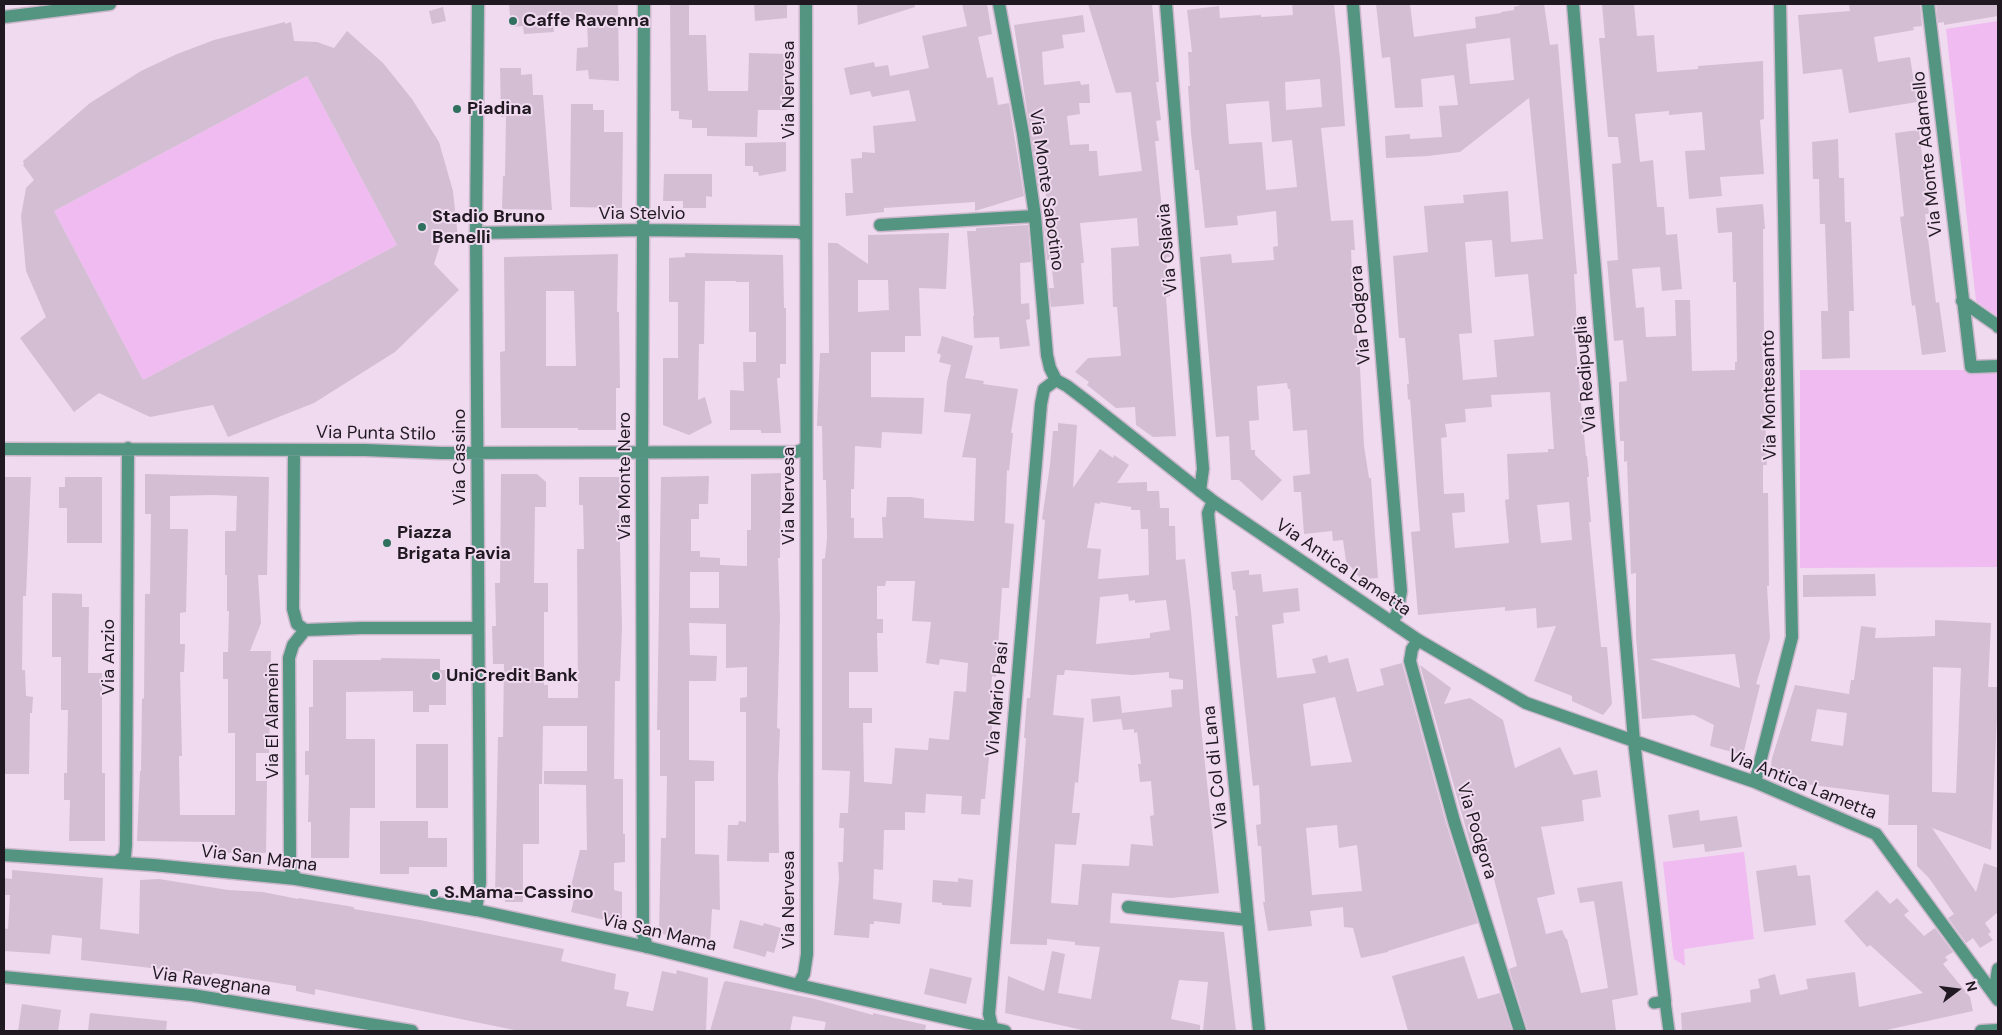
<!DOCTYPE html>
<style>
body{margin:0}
#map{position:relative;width:2002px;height:1035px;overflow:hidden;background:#f0daf0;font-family:"DM Sans",sans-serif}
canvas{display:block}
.frame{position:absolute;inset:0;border:5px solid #211921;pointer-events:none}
.north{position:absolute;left:1932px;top:965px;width:50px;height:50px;-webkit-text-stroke:4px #f0daf0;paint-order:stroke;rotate:75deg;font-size:14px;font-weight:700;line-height:20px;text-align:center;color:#211921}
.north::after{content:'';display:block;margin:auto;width:18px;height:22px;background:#211921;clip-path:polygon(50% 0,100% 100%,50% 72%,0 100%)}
</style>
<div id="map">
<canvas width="2002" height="1035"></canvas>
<div class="frame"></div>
<div class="north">N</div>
</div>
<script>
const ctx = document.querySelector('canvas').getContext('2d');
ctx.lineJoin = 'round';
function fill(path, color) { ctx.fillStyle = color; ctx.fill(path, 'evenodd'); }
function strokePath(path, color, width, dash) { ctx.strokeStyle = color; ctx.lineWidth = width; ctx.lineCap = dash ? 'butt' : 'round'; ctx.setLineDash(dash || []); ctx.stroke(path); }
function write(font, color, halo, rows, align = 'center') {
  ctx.font = font + ' "DM Sans",sans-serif'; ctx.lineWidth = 4; ctx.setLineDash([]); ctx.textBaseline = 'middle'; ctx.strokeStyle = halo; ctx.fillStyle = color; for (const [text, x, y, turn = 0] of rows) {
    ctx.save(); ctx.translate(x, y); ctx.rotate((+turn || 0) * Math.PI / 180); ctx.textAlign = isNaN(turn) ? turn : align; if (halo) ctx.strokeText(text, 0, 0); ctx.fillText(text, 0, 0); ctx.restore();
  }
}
fill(new Path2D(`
 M1998,21V317L1976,301L1946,29Z
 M307,76L397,245L143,380L54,211Z
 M1800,370H1998V567L1800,568Z
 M1744,852L1754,939L1684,949L1685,966L1674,959L1673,953L1663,862Z`), '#efbbf0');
fill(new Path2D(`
 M509,4H618L619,81L589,79L588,70L576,71L577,48L588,47L587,18L553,22L554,32L524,34L523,26L511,27Z
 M670,4H689V35H706L708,91H748L749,53L789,54L787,110H758L757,137L707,136V128H692V120L679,119V111H671Z
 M754,4H787V18L755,21Z
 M857,4H914L915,7L858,25Z
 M962,4H987L992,34L978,37L987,78L993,77L998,105L1009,103L1024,196L975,211V202L884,208V212L846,216L845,193H853L851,159L862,158V152L875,153L873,126L916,121L909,90L872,97L870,91L850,95L844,68L874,62L875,67L888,65L890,76L929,68L922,36L967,26Z
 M1088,4H1152L1159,82H1156L1161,120L1156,121L1159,141H1155L1165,239H1169L1170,257H1166L1170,296L1166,297L1176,436L1153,437L1136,425L1135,407L1116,408L1087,385L1089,382L1075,372L1088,358L1121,356L1117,307H1113L1111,248L1139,246L1137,218L1080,223L1084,263H1081L1084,304L1051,307L1049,288H1054L1051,260H1047L1044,223H1049L1045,188L1039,190L1014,25L1083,15L1085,32L1062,35L1064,48L1042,52L1044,85L1080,81L1081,85L1089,84L1090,103H1079L1080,114L1067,116L1070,145L1089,144V151H1097L1099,176L1142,171L1131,92L1116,93Z
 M1292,4H1334L1340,58L1345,126L1321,128L1331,221L1353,220L1355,250H1351L1353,296L1360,369L1364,446L1369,478H1371L1378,578L1361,579L1346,561L1343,540L1333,541L1332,531L1304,534L1301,492H1294L1293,476L1310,474L1307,430L1293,431L1290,389H1288L1287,383L1257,386L1259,420L1249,421L1251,450H1255V455L1282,480L1262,501L1239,480H1231L1229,436L1216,437L1200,257L1231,254L1232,263L1274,260L1273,247L1278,246L1276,211L1237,216L1238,225L1205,228L1199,170H1195L1191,133L1188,86H1190L1188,52H1192L1187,10L1219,6L1220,18L1261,15V17L1293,15ZM1320,79L1322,107L1286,110L1285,82ZM1269,101L1272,142L1292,140L1297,187L1266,190L1262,142L1229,144L1226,104Z
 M1376,4H1410L1414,37L1476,28L1475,17L1501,13V12L1514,10V7L1521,5L1544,4L1550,45L1558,44L1577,274H1574L1577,325L1574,326L1586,456H1587L1589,477H1587L1591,522H1589L1601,647H1607L1612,704L1603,715L1572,701V696L1534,681L1556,626L1537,628L1536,608L1505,611V607L1418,615L1411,532L1420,531L1410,399L1408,400L1407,384H1409L1405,338H1399L1393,256L1428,252L1424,206L1464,203L1463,195L1508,191L1511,242L1543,239L1529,98L1460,152L1428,156L1386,158L1385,136L1410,134V139L1442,137L1439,106L1458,105L1454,75L1421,79L1423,107L1395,108L1390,57L1382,58ZM1510,38L1514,80L1470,84L1466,44ZM1492,240L1495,277L1528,274L1534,336L1494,340L1497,377L1463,380L1459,334L1472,333L1465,242ZM1550,392L1554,449H1548V452L1507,454L1509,499L1505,500L1509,543L1455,548L1452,513L1465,512L1464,493L1444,494L1441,438L1447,437L1445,424L1466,422L1465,409L1492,407L1491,395ZM1569,502L1572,540L1541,543L1537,505Z
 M1602,4H1634L1637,36L1654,35L1657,72L1698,69V66L1763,61L1764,119L1760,120L1764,174L1720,177L1722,196L1689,199L1685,151L1705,150L1702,112L1669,115V111L1635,114L1640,162L1653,160L1657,207H1664L1666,235L1677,234L1682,289L1662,291L1660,267L1632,269L1636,308L1644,307L1646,337L1676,336L1675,300H1690L1692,371L1735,370V362H1737L1736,282H1733L1732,232L1718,233L1716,208L1763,204L1765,229H1763L1764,340H1762L1767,465H1763V493H1768L1769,586H1767L1770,638L1756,684L1760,685L1743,755L1710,746L1714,725L1694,715L1642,719L1636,636V573L1631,574L1627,461L1624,462V441H1620L1619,420V382L1627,381L1623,340L1614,341L1607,261L1618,260L1612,164L1621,163L1618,137H1608L1599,38H1605ZM1735,654L1740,688L1650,659Z
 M1849,4H1920L1922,26L1913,27L1914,30L1874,37L1878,62L1910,57L1917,102L1849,113L1842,69L1803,74L1798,15L1850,11Z
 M1936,4H1998V16L1944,25V22L1938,23Z
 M443,7L446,21L432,24L429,11Z
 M285,22V24L291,22L294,41L317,42L334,48L347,31L383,63L412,99L439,142L453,191L458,238L441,242L434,264L459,290L395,352L314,403L228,437L213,405L150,417L99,393L74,412L20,338L46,317L26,271L21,216L26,188L34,180L23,165L24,164L23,161L90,103L141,71L177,54L214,40ZM307,76L397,245L143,380L54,211Z
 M500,68H521V75L532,74L533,95H543L552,210L502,209L503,176H505L506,116L501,117Z
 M571,104H593V110H604V132H623L622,208L570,207Z
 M1919,130L1929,214H1925L1936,303L1939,302L1946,352L1922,355L1915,305L1912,306L1900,217L1904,216L1895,133Z
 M1838,139L1839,178H1844L1845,222H1851L1854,311H1849L1850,358L1822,359L1821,311H1828L1825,224H1820L1819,179H1813L1812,142Z
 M786,142V171L759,176L758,172H753V166H745V143Z
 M664,174H712V197L706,196V208H683V201H663Z
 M1028,225L1031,262L1020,263L1021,304L1029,303L1030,319L1026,320L1030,346L1000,349L999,337L974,338L973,316H974L967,231H976V228Z
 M949,233L946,289L919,288L921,336H905V352H871V397L924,398L922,434L882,432L881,448L855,446L854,489H851V518H854V538H883L882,517H886L887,497H911L924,499V518L974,521L976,458L962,457L971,414L944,412L947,382L951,365L939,362L941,355L937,353L942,336L973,346L965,378L984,381L983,384L1018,389L1011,433H1013L1009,471L1007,470L1005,523L1014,524L1009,588H1002L996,677L992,676L990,705H994L985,799H981L980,815L961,814L962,796L926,794L925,813L905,812V830H884L883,870L874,869L873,899L902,903L900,924L874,921V924H870L869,938L834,935L839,878L838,862H843L844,828H839L840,813H848L850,771L822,770V559L825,558L827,538L826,480H823L822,426H817L820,353H829L828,243H837L868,264V235ZM858,280H888L889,310L858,312ZM886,581H915L912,621L931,622L926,663L939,665L940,659L968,663L966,692L954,691L949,740L929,738L928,750L895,748L892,784L864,782L863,723H872V708H849V672H878L877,633H883V619H877V586H885Z
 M685,253L783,255L784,308H786V364H780V378H777L781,433H761V430H730V390L744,391L743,362H756V332H749V282H736V281H705L704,344H699L698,400L705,397L712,423L689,435L663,425V358H678V302H669V258L685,257Z
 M618,254L617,312H619L620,388H616V430H578V428H501L500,352L505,351L504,257ZM546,291H574L576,366H546Z
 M1058,423L1077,425L1073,488L1100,449L1113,458L1114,455L1129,465L1117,483L1147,482V491H1159L1160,508H1169V526H1175L1176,560L1185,559L1191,611L1200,718L1219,893L1171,898L1112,893L1110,923L1224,932L1236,1031H1203L1208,982L1179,980L1171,1019L1200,1025V1031H1087L1005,1013L1008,976L1044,991L1052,951L1065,954L1058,993L1091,999L1100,947L1075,945V942L1047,939V945L1010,944L1026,738H1024L1027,698H1030L1045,520L1042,519L1050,465L1053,431H1058ZM1100,502L1131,507V510H1140L1141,529H1148L1149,575L1098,579L1101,549L1087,548L1095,503L1100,504ZM1128,594L1129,601L1135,600V603L1166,600L1170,630L1150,633V638L1096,644L1100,597ZM1065,670L1132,675L1169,672V678L1183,680V689L1171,690L1172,707L1122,713L1120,696L1091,699L1093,722L1121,719L1123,730L1134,729V733L1137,732L1141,764H1138L1140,782L1151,781L1154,815L1150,816L1153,846L1131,844L1129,866L1082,864L1078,905L1051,903L1055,844L1076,845L1080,813H1072L1075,782L1078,783L1084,718L1053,715L1057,675H1064Z
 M781,473L780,558H778L780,617L777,728L780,729L778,776L779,853H769V862L727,861L728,825H738L739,821L746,822V712H740V698L747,697V667L726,668V624L689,623L690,655L717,656L716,681H689V760L714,761V781H695V854L719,855L720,910L712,909L710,944L659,933L661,838H666L667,776H660V730H657L661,477L709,476L708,504H699V519H691V551H700V557L720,558V565L747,566V530H751V474ZM690,572H719V608H690Z
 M145,474L269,477L267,575H258L261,623L250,651H271L269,753H256V781H267L266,853H213V842L137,841L140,771H141L142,699L144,698L145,594H150L151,514H145ZM214,495L237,496L236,531H225V575H227V611H229L228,652H223V679H228V733H235V815H180L179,756H182L180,672H184L185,644H180V613L186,612L188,529H170V496Z
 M501,474H537L546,482V507H535L534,583H548V612H544V685H548V698H578L577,549H584L583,505H579V477H624L623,505H619L622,626L620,681H615L614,779H623V834H625V862L614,863V890L622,892V924L571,912L574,899L568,898L580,850H587L586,785L544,784V771H587V726H543L542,784H539V844H523V902H505V896H495L498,737H503L504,664H493L492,626H496L495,583H500Z
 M4,477H31L26,596H23L22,670H25L26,696L33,697L32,713H30L29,774H4Z
 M65,477H102V543H67V508H59V487H65Z
 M1249,570V575L1261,574L1263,592L1298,588L1300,611L1283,613L1284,623L1272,625L1277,678L1316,673L1312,659L1327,655L1329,663L1348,658L1357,692L1384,685L1380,669L1402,663L1446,823L1478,923L1388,951V952L1361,958L1353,928L1344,927L1343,907L1310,911L1312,926L1268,931L1263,902H1265L1261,846H1258L1256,825L1261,824L1259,785L1253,786L1235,616H1238L1235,590H1233L1231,572ZM1335,697L1352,762L1311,766L1303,704ZM1337,825L1339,848L1357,845L1362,891L1312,895L1306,828Z
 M1875,574L1876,596L1803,597V575Z
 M52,593L82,594V607H89L88,673H102V773H105V841H69L70,800H64V773H67L68,710H61V657H52Z
 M1935,620L1991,623L1988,687H1998V693L1991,850L1932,828L1976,892L1984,863L1998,868V912L1985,923L1991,932L1988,934L1993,940L1980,948L1973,938L1966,943L1948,918L1954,914L1929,878L1917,866V825H1888L1889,795L1805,784L1770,773L1772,758L1795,685L1849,694L1851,680H1854L1861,626L1876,628L1875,638L1935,636ZM1933,667L1961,668L1956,793L1932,792ZM1817,709L1847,713L1843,746L1811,741Z
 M381,658L440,659V670H446V705H429V712H413V691L346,692V739H375V808H350L349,858H311V822H308L309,775H305V751H309V707H313V660H381Z
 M1420,665L1451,688L1444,704L1470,698L1503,720L1515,768L1560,747L1574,775L1597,770L1601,797L1582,800L1584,821L1541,827L1555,894L1537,898L1546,934L1562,930L1566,939H1567L1581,993L1608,988L1594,901L1580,903L1577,888L1622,881L1638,995L1612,1000L1616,1031H1528L1509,969L1517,966L1487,853L1474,857Z
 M416,744H448V808H416Z
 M1699,810L1700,821L1737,816L1742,847L1705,852L1704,844L1673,848L1668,815Z
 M380,821H428V838H447V867H409V874H380Z
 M1796,865L1798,876L1810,875L1816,925L1764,932L1756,871Z
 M12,870L103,878L100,929L139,934L140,880L159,879L228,890L263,892L298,899V898L354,907V909L420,920L564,949L561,961L616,974L614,989L629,992L626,1006L653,1011L662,971L676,974L677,970L708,978L706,1031H519L315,989V995L296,991V986L213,973L212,975L81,960L82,938L52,935L50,954L4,951V928L8,929L10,895H4V878L12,879Z
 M958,878L973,880L971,907L942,905V903L932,902L933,880L958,882Z
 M1877,890L1890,904L1897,898L1909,911L1904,915L1924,936L1935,928L1953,952L1945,957L1948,960L1943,964L1970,997L1973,1011L1882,1031H1682L1681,1013L1751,1002L1750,990L1760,988L1758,979L1775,974L1780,995L1808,989L1806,979L1855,972L1859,1007L1923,993L1870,945L1867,947L1844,921Z
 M740,920L763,926L764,923L781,928L774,953L767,951L765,957L733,948Z
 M1464,956L1478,999L1500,993L1512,1031H1408L1392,976Z
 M930,968L972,978L966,1004L924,994Z
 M726,981L815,999L873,1015V1013L926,1025L925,1031H824L826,1022L793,1016L790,1031H710L724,982Z
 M22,1004L61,1010L58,1031H18Z
 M90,1013L167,1021L166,1031H88Z`), '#d4bed4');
const pedestrian = new Path2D(`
 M1654,1003L1665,1001L1669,1031`);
const minor = new Path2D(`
 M644,4L642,470L643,934L647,947
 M999,4L1023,134L1035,216L1047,355L1050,368L1056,380
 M1166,4L1203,469L1200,491
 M1353,4L1401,591L1397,614L1391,622
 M1573,4L1634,741L1755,782L1876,834L1998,1000
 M1928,4L1971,367L1998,366
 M4,17L110,4
 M880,225L1035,216
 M476,233L644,230L799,232L806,236
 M1962,301L1998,326V327
 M1056,380L1067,386L1088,402L1213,501L1418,640L1526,703L1634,741L1665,1001
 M4,449L365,450L441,453L796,452L802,450L806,446
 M294,451L293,609L297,624L305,630
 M1213,501L1208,513L1259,1031
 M305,630L361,628H478
 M1418,640L1412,649L1410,661L1454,821L1520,1031
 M1755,782L1792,637L1780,4
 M117,862L125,856L126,845L128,448
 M296,879L291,869L290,859L289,658L293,645L305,630
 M1128,907L1248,920
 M476,910L480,883L476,233L478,4
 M798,985L804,974L807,954L806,4
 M1994,993L1998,969
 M992,1027L989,1014L1041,404L1044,389L1056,380`);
const tertiary = new Path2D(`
 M4,855L153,865L296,879L476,910L647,947L798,985L1005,1031
 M4,977L192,995L412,1031
 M1981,1031L1998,1030`);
strokePath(pedestrian, '#cbb7cb', 14);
strokePath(minor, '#cbb7cb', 15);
strokePath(tertiary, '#cbb7cb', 15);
strokePath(pedestrian, '#549582', 11);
strokePath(minor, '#549582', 12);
strokePath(tertiary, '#549582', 12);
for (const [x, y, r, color] of [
 [513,21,5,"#30705f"],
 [457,109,5,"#30705f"],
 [422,227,5,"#30705f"],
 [387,543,5,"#30705f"],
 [436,676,5,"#30705f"],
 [434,893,5,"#30705f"]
]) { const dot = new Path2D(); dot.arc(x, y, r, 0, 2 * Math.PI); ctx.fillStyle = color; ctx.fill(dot); strokePath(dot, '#f0daf0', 2); }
write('bold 18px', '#211921', '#f0daf0', [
 ["Caffe Ravenna",523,21],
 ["Piadina",467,109],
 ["Stadio Bruno",432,217],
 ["Benelli",432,238],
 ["Piazza",397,533],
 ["Brigata Pavia",397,554],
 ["UniCredit Bank",446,676],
 ["S.Mama-Cassino",444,893]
], 'left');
write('18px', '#211921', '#f0daf0', [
 ["Via Nervesa",789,90,-90],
 ["Via Monte Adamello",1928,154,-96],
 ["Via Monte Sabotino",1046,190,82],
 ["Via Stelvio",642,214],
 ["Via Oslavia",1168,249,-95],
 ["Via Podgora",1361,315,-95],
 ["Via Redipuglia",1586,374,-95],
 ["Via Montesanto",1770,395,-91],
 ["Via Punta Stilo",376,434,1],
 ["Via Cassino",460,457,-90],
 ["Via Monte Nero",625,476,-90],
 ["Via Nervesa",789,496,-90],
 ["Via Antica Lametta",1343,568,34],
 ["Via Anzio",109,657,-90],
 ["Via Mario Pasi",998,699,-85],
 ["Via El Alamein",273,721,-90],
 ["Via Col di Lana",1216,767,-96],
 ["Via Antica Lametta",1802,785,22],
 ["Via Podgora",1476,831,73],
 ["Via San Mama",259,859,7],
 ["Via Nervesa",789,900,-90],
 ["Via San Mama",659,933,13],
 ["Via Ravegnana",211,982,8]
]);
</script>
